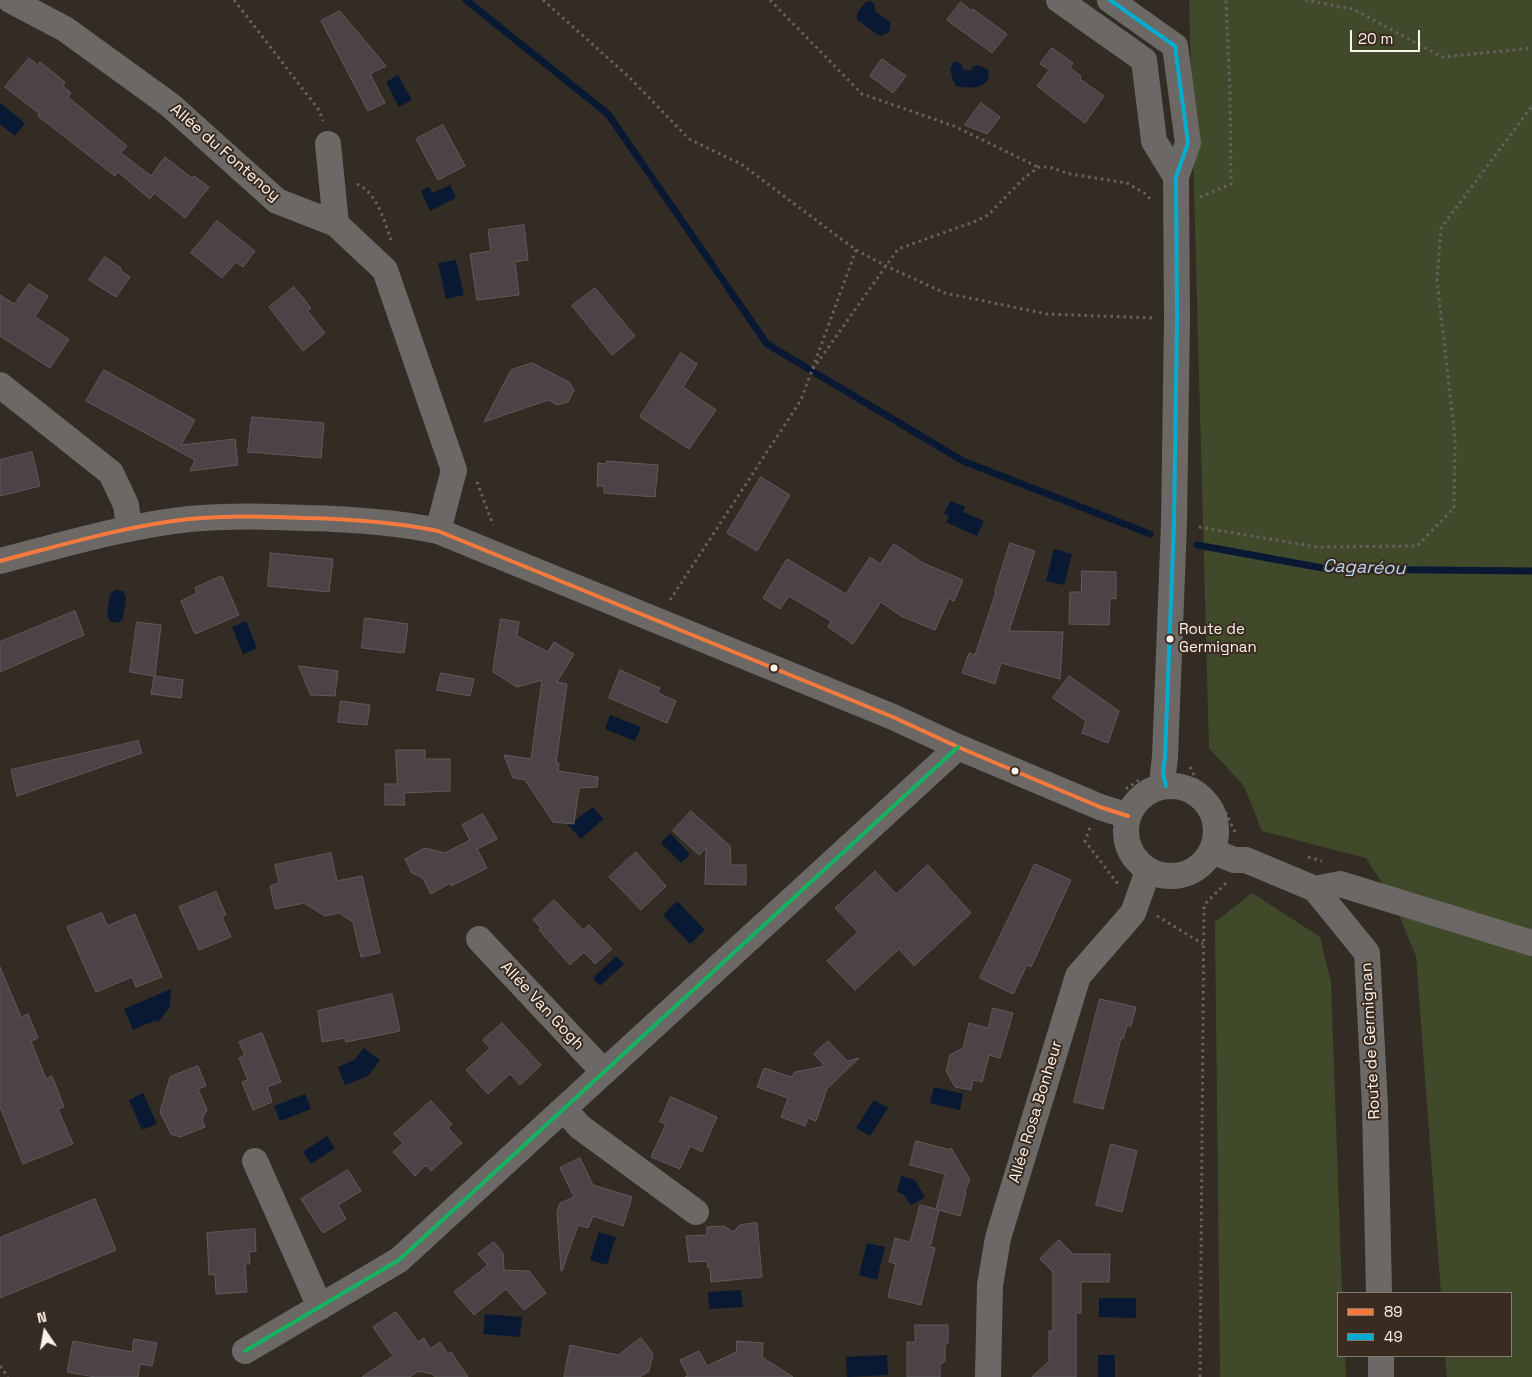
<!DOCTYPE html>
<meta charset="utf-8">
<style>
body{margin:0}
#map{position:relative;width:1532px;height:1377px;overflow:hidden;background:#332c25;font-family:"Space Grotesk",sans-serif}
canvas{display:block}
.legend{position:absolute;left:1337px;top:1292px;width:175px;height:65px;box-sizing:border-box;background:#392b1f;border:1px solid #877b71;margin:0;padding:6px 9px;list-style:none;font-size:15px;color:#fcf2eb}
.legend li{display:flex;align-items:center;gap:10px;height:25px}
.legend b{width:25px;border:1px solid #877b71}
.north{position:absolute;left:20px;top:1307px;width:50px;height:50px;-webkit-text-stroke:4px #392b1f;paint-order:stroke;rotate:348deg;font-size:14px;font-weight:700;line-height:20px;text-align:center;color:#fcf2eb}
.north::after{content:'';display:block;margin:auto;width:18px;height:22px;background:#fcf2eb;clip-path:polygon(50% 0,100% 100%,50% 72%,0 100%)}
.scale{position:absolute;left:1350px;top:30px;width:70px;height:22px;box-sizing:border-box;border:2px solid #fcf2eb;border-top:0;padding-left:6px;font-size:15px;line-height:18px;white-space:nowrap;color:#fcf2eb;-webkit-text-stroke:4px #392b1f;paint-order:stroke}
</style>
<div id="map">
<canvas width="1532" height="1377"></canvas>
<ul class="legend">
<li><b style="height:6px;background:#f6793e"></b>89</li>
<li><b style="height:6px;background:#06acd0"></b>49</li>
</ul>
<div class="north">N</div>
<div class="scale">20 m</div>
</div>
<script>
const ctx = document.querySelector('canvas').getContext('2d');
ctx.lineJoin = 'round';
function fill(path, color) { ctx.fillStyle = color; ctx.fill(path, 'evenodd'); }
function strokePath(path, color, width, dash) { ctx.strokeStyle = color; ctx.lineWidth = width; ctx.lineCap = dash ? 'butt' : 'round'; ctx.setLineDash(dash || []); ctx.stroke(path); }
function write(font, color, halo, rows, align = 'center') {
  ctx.font = font + ' "Space Grotesk",sans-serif'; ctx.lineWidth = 4; ctx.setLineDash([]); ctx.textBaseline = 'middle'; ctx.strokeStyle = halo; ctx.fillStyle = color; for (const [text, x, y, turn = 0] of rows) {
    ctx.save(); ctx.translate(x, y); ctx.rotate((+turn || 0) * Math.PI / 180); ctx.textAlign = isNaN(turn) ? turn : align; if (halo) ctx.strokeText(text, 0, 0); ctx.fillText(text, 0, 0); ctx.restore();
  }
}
fill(new Path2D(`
 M1189,0H1532V1377H1447L1445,1356H1511V1293H1441L1416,956L1393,900L1366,858L1262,831L1244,786L1209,748Z
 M1252,893L1320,937L1331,983L1342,1293H1338V1356H1345L1346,1377H1220L1215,922Z`), '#404a2a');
fill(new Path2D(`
 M870,1L874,3L876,12L890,22V29L888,33L880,36L857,20V13L866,2Z
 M954,62L961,63L963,69L971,71L973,67C978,64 983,67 988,70C993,89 969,89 956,86L953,80L950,69Z
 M398,75L412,100L399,107L386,82Z
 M0,103L25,123L15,136L0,124Z
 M450,185L456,198L430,211L421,191L429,187L432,193Z
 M456,260L464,295L446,299L438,263Z
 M951,501L965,507L963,512L984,521L977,536L946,522L949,516L944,513Z
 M1054,549L1072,554L1064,585L1046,581Z
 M115,590L123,591L126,597L123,618L118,623L110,622L107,615L110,594Z
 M246,621L257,648L243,654L232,627Z
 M610,715L641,727L635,741L605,729Z
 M593,807L603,819L581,839L568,825Z
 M670,833L690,854L681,863L661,843Z
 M677,901L705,930L690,944L663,915Z
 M616,956L624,964L600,986L593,978Z
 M171,989L170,1006L158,1023L156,1020L133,1030L124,1009Z
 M364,1048L380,1060L368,1076L345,1085L338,1067L354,1060Z
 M934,1087L963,1094L960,1110L930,1103Z
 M143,1093L157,1124L142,1130L129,1100Z
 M305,1094L311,1109L280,1121L274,1106Z
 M874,1100L888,1108L870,1136L856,1128Z
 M327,1136L335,1148L311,1164L303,1152Z
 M901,1176L915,1180L925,1197L911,1205L903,1194L897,1192Z
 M599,1232L616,1237L607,1265L590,1260Z
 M867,1243L885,1247L877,1280L859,1275Z
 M741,1290L743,1307L709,1309L708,1292Z
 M1099,1298H1136V1318L1099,1317Z
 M485,1314L522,1317L520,1337L483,1334Z
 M887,1355L888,1375L847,1377L846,1357Z
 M1098,1355H1115V1377H1098Z`), '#091933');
strokePath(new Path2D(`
 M466,0L608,114L767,344L963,461L1150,534
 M1197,545L1328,569L1532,571`), '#091933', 7);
const building = new Path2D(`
 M961,2L972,11L973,9L1007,34L992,53L947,20Z
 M340,11L386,66L370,74L385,103L368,111L321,21Z
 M1052,48L1073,63L1070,68L1081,76L1080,79L1104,96L1085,123L1037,86L1049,70L1040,64Z
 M29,58L38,65L40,62L65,82L63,86L71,93L68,97L127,146L121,153L151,176L165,157L192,178L194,176L209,187L185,218L154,193L150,199L118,172L115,176L38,116L40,114L5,87Z
 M882,59L906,76L893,93L870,76Z
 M981,103L1000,117L987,134L965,125Z
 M443,125L465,166L438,180L416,139Z
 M217,221L255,251L243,267L236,262L222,278L191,253Z
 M524,225L528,260L515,262L519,295L477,300L470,254L491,251L488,230Z
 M105,257L121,268L120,270L130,277L116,297L89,280Z
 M29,284L48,296L35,317L69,339L50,368L0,336V295L14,304Z
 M294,287L311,308L307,310L325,333L303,351L269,307Z
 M595,288L635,336L612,355L572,306Z
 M681,353L697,364L683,387L716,410L689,449L640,417Z
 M532,363L569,382L574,390L568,402L557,405L548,400L484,422L511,370Z
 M104,370L195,420L181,445L235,439L238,465L190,471L195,460L86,401Z
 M252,417L324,423L321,458L248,452Z
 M32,452L40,486L0,496V460Z
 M607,461L658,465L655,497L604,493V486H597L598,463L606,464Z
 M761,477L790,495L757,551L727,533Z
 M1010,543L1035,551L1009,631L1063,632L1060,679L1001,663L995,684L962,673L969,653L975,655L996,592H995Z
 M894,544L923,563L963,580L954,601L949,599L935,630L901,616L881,602L853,644L828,627L831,621L789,596L780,609L763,598L787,559L846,594L870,557L880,564Z
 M271,553L333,559L329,592L268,586Z
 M1082,571L1116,572V599L1110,598L1109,625L1069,624L1070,592H1081Z
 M222,576L239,615L195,634L181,601L197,593L195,588Z
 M75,611L84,635L0,672V642Z
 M365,618L408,624L404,653L362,648Z
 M501,619L519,622L517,636L548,652L554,642L574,654L557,682L567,684L556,763H559L558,771L598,777L597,787L579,788L574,824L553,822L525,780L513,778L504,755L531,759L542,680L517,687L493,672Z
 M137,622L161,625L155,676L183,680L181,698L151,694L154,676L130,672Z
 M299,666L338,671L335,696L311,695Z
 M620,670L660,688L658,693L676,701L667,723L609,698Z
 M441,673L474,679L470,696L437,690Z
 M1069,676L1119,711L1108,743L1082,733L1086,721L1053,698Z
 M341,701L370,705L367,725L338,722Z
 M138,741L142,753L17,796L11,770Z
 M396,750H425V759H450V791L404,793L405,805H385V784H397Z
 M691,811L730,846L731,865H746V885L705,884L706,848L699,855L673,831Z
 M483,814L497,839L477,849L487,868L451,886L450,883L431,894L423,878L412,873L405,859L425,848L445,853L470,840L462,825Z
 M636,852L666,886L641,910L609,877Z
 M331,853L337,881L362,876L380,953L361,957L353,922L339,913L325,916L304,903L275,909L270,886L279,883L275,865Z
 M1035,864L1071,880L1031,967L1027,965L1013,994L980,978Z
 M928,865L971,913L914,966L899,949L855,990L827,961L858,932L835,908L875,871L896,894Z
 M216,892L226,915L222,917L231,937L199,950L179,907Z
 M554,900L583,930L589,925L612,949L595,964L584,952L570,965L539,930L541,928L533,920Z
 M102,913L107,926L135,914L162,977L136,987L132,977L96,992L67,927Z
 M0,967L21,1017L28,1014L38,1038L31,1041L46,1079L52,1076L64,1107L58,1109L73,1144L23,1164L0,1107Z
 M392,994L400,1031L346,1042L345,1038L322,1042L318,1011Z
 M1100,999L1136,1007L1131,1026H1127L1123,1039L1121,1038L1103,1109L1074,1102Z
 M993,1008L1013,1013L1000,1058L989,1055L982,1082L973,1080L971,1090L955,1087L946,1071L950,1055L963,1048L969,1023L988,1028Z
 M502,1023L541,1065L520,1085L510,1074L488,1094L466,1070L490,1048L483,1040Z
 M262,1033L281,1082L267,1087L272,1102L253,1110L242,1082L248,1080L239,1058L245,1055L239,1042Z
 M828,1041L847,1061L859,1058L827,1089L816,1121L808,1118L805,1126L781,1117L788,1098L757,1087L764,1068L791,1077L795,1072L825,1066L814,1054Z
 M198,1066L206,1086L198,1089L207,1110L202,1119L205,1127L180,1137L171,1134L160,1112L170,1077Z
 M671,1097L717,1117L702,1152L690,1146L680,1169L651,1157L666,1124L660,1122Z
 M431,1101L452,1124L448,1128L462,1143L431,1171L426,1165L415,1176L393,1152L403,1143L394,1134Z
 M916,1141L951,1150V1148L970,1180L965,1190L966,1193L960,1216L939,1210L930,1247L935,1248L921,1305L888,1297L896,1264L889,1262L895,1238L910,1242L920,1205L936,1209L945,1174L910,1165Z
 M1111,1144L1137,1151L1122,1212L1096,1205Z
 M580,1158L593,1185L632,1197L623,1226L593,1216L588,1228L578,1225L562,1271H561L557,1212L560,1203L574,1197L560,1168Z
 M348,1170L361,1191L338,1205L346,1219L323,1233L301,1199Z
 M95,1199L116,1250L0,1298V1238Z
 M757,1223L762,1277L711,1282L710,1267L708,1268L707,1261L689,1262L686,1236L707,1235V1227L724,1226L733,1232L740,1225Z
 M255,1229L256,1251L249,1252L250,1264H245L247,1292L216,1294L215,1274L209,1275L207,1233Z
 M1059,1240L1073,1254H1110L1109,1282H1081V1313H1076V1377H1032L1049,1361V1331H1053V1272L1040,1259Z
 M494,1242L503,1253L504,1270L529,1271L546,1293L524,1310L506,1289L474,1315L454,1292L488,1265L478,1254Z
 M396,1312L418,1342L424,1338L430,1349L440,1342L448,1354L451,1352L468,1377H435L433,1374L418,1371L410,1377H362L393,1356L373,1327Z
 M915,1325H948V1343L945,1346V1361L940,1364V1377H907V1342H915Z
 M641,1338L653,1354L649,1371L640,1377H564L570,1345L618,1355Z
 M134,1339L157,1343L152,1366L140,1364L138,1377H95L67,1372L73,1341L132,1352Z
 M737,1341L763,1343L762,1357L793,1377H685L688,1376L680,1360L699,1351L707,1366L736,1352Z`);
fill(building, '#4b4346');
strokePath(building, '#605a5a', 1);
strokePath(new Path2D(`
 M234,0L319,110L323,121
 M543,0L629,77L689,139L741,164L856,250L886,266L945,293L1047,314L1154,318
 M770,0L862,94L954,126L1038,167
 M1305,0L1353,9L1442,57L1532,48
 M357,184C377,193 384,220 391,240
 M1200,197L1231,184L1230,93L1226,0
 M813,369L898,249L976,221L988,215L1024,178L1039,167H1049L1070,174L1127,183L1146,194L1150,199
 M477,482L493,525
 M1199,527L1317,547L1417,546L1454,508L1455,438L1437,280L1441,228L1532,106
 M670,600L801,400L856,250
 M1190,767L1199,785L1211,793L1224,809L1236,834
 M1126,789L1139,780
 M1090,828L1085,841L1118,884
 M1308,857L1322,861
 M1157,916L1203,944
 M0,1366L8,1377
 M1200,1377L1204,905L1226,883`), '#676260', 3, [2.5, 4]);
strokePath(new Path2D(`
 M10,0L65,29L170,105L277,201L336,224L385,270L454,470L438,531
 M1059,0L1144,60L1154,141L1176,177
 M1110,0L1175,46L1188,143L1176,177L1177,318L1174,523L1165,757L1163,774L1166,786
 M328,144L336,224
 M0,385L111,473L126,505L129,529
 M0,561C62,545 125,526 189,519C228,515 267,516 306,518C351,519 395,522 438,531L893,717L958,747L1100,807L1128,816
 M1126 831a45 45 0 1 1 90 0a45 45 0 1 1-90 0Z
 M1212,851L1234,860H1246L1315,889L1367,953L1375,1106L1379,1293
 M1315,889L1340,884L1532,943
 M479,939L604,1072
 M564,1109L580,1127L696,1212
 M255,1161L320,1307
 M245,1351L399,1260L958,747
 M1381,1356V1377
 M988,1377L990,1285L998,1238L1078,976L1133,913L1148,871`), '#6b6866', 26);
strokePath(new Path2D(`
 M0,561C62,545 125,526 189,519C228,515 267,516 306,518C351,519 395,522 438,531L893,717L958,747L1100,807L1128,816`), '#f6793e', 4);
strokePath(new Path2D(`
 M1110,0L1175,46L1188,143L1176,177L1177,318L1174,523L1165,757L1163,774L1166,786`), '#06acd0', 4);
strokePath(new Path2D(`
 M245,1351L399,1260L958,747`), '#13b361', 4);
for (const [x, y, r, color] of [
 [1170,639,4.5,"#fcf2eb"],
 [774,668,4.5,"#fcf2eb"],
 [1015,771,4.5,"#fcf2eb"]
]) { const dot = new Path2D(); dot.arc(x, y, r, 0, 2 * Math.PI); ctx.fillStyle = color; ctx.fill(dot); strokePath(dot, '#392b1f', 2); }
write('15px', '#fcf2eb', '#392b1f', [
 ["Route de",1179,630],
 ["Germignan",1179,648]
], 'left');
write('16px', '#fcf2eb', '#392b1f', [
 ["Allée du Fontenoy",225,153,41],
 ["Allée Van Gogh",542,1006,47],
 ["Route de Germignan",1371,1041,-93],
 ["Allée Rosa Bonheur",1036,1112,-73]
]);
write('italic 18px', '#bad2f4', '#392b1f', [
 ["Cagaréou",1364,568,2]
]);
</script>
